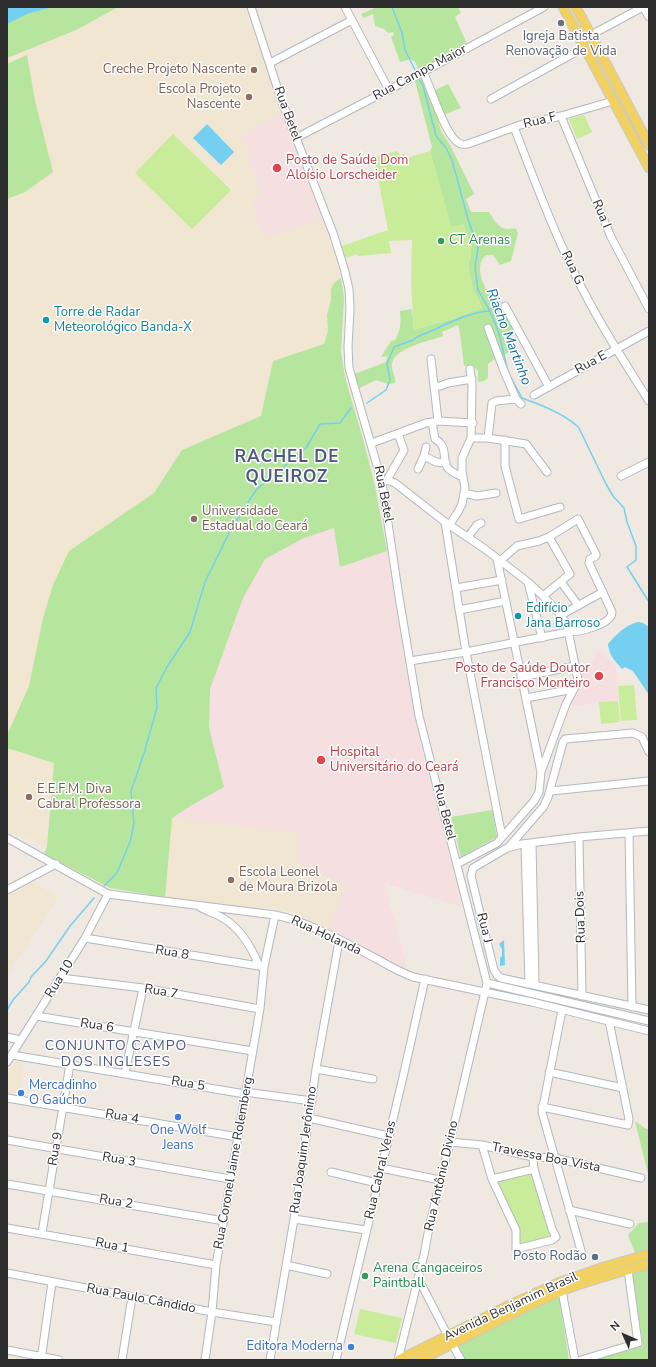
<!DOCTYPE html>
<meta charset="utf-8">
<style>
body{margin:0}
#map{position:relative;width:656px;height:1367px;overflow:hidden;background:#efe9e1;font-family:"Nunito Sans",sans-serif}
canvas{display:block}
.frame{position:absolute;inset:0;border:8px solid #2e2e2e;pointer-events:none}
.north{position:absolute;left:604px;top:1315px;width:40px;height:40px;-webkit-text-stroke:3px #fff;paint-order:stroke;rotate:315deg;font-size:11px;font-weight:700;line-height:16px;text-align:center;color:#2e2e2e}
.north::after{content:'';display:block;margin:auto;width:14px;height:18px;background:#2e2e2e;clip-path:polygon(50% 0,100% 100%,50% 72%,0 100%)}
</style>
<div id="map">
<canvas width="656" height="1367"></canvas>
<div class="frame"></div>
<div class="north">N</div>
</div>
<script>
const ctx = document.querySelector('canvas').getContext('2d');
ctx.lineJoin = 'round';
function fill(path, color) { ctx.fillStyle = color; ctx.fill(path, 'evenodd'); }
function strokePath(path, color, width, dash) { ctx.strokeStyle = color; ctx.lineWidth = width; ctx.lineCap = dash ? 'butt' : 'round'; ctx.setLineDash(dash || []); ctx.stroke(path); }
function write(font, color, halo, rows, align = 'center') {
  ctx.font = font + ' "Nunito Sans",sans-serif'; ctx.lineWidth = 3; ctx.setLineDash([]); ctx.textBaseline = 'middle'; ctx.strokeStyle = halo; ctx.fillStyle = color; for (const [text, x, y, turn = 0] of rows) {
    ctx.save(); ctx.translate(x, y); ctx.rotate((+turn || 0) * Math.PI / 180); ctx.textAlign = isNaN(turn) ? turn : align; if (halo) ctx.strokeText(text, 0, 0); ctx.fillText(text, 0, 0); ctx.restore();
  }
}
fill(new Path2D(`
 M7,7H245L281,112L270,119L252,155L247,157L262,197L251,201L270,237L322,219L341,278L344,298L341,352L343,365L346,381L363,439L375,486L387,551L403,655L418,733L462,907L384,883L408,972L394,963L348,939L293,913L281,910L165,897L110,888L44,854L47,847L7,831Z
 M35,882L58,898L7,976V897Z
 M16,1061L24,1063L19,1096L7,1094V1073Z`), '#f0e6d1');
fill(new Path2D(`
 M281,112L322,219L270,237L262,234L251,201L262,196L247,157L251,155L241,135Z
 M335,527L340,567L387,551L403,655L418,733L462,907L384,883L408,972L385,958L326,929L346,886L297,863L299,833L172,818L192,805L224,787L209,728L210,689L243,598L265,559L304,538Z
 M598,649L616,667L618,701L570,706L581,682V670L588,669Z`), '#f5dfe0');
fill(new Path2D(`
 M7,7H118L76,30L7,58Z
 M377,7H458L461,13L455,17L467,44L418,70L416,63L411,59L400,62L391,37L394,35L393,32L388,33L384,29L375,26L373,14L363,18L361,14Z
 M27,55L35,101L53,172L25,192L7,199V64Z
 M422,77L430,93L441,131L450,145L474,194L466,199L471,212H489C493,218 498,228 506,229C510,229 512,228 516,229L518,233L511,261L500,265L493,255H486C473,266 484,289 494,300C496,303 498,304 500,307C505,313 510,321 514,328L504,335V340L509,352C501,357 494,358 488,364V378L484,381L478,382V371L473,365L464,366L460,333L458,325L442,332L443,336C429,341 394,348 392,364C391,371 396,376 395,383L388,384L376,380L359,388L354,374L386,362L387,356L381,357L391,341L395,340C401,330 401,323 400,311L412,309L414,330L449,320L482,308L472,286L468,265L471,255L451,227L430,151L432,147L415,81Z
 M448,84L461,108L443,115L433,91Z
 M341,278L344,298L341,352L343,365L346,381L363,439L375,486L387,551L340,567L334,528L304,538L265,559L243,598L210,689L209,728L224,787L192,805L172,818L165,897L110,888L44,854L47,847L54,763L7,748V735L29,686L43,618L53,585L69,551L154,493L182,450L261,416L273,361L324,344L328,331L327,315L331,300V289L334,283Z
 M492,810L497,837L461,857L451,817Z
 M635,1121L646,1129H649V1178Z
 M649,1222V1248L635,1253L628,1235L639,1223Z
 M649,1267V1360H593L643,1346L632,1272Z
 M559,1297L569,1360H465L458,1345L530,1309Z`), '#b6e59e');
fill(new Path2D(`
 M584,115L592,132L577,139L569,119Z
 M173,134L231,190L192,229L135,173Z
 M397,151L400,155L405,154L407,158L430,151L451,226L464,224L472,246L471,255L468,265L472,286L482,308L449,320L414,330L411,283L412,240L389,241L391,253L358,256L357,254L346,258L342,246L388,230L374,157Z
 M634,685L637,720L621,721L618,686Z
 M618,701L620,722L601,724L599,702Z
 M532,1171L553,1237L521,1246L497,1180Z
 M360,1309L402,1318L396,1343L354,1334Z`), '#c9ec9a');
fill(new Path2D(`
 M7,7H52L27,14L7,24Z
 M207,124L234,152L221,165L193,138Z
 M638,622L643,623L649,627V695L633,671L625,667L622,669C615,661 609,655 608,644C617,634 625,625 638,622Z
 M504,940L505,965L500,966V958L502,956V949L499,944Z`), '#75cff0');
strokePath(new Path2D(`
 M392,7L402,33L405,50L416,72
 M419,79L423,86L436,136L446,148L452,160L468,219L478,248L475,267L478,290L490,311L499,333L508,372L522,398C539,404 567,415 579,428L606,484L613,496L624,508L627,522L636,546V560L627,567L649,602
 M367,403L386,390L390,380L387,364L394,347L413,340L417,337C438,329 469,311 490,311
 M104,886L117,873L130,842L134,824L131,791L144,753L157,708L156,688L167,667L190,632L205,582L230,531L256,490L306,448L320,424L340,423L351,408
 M7,1010L13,1000L29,982L31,977L46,961L70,926L94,898`), '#75cff0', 1.5);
const minor = new Path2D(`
 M251,7L281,99L333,233L344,268L349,289L350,309L348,347L349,368L382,483L399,597L419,716L487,983L450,1142L429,1228L424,1255L398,1360
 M345,7L389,90
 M643,7L649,17
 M591,35L643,7
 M270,63L352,20
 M423,72C431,87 446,140 461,144C462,145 467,144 468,144L520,125L561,116L613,101
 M491,99L585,47
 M561,116L611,237L649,309
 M514,127C532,174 549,221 571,266C593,313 621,357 649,401
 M296,138L423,72L544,7
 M505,306L549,387
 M488,328L504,371L516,399L521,404
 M431,359L438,421
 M434,387L440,386L448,383L472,379
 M534,395L649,331
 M432,422L435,439C448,446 442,457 447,467C450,472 458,475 463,477
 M471,438H488L526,444L547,472
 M488,438L492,403L496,401L516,399
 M505,440V466L519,519L560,507
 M372,443L426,423L438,421L473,423
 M424,456L436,462L446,463
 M418,469L424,456L426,447
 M621,476L649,462
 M387,480L404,450L398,434
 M382,483L387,480L395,483L445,522L485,549L528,582L543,596L561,615L567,625L578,680L577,683L566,704L541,772L539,792L534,801L497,843L457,864
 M464,493L477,496L496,493
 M445,522L466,652L502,837
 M450,524L458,512L462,504L465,488L462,471V458L471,438L472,385L470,369
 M468,537L477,525L481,523
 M497,559L541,772
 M528,582L542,638
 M561,582L578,605
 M456,588L502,580
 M543,596L570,574L549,537
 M459,610L506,601
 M561,615L603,592
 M410,661L466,652L568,632C579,632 612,625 612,612L589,563L590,559L596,556V554L578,519L549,537L539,541L517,546L500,561
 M521,677L575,666
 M526,698L574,689
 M551,791L649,781
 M649,831L579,837L522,844L507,848L473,868L471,876L494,970L498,976L501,978L649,1010
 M629,833L632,1007
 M579,837L582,996
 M7,838L108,894L139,898L275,915C309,922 346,943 377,959C389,966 400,972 413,977L532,1002L649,1031
 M532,843L535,985
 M525,844L529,984
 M508,848L544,806L548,797L563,742L565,739L633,733L642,737L649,752
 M7,890L56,864
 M200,907C207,911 216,914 223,918C241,929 252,948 259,966L262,967
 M85,938L259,966
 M61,978L143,988L260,1009
 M487,983L649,1021
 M562,1010L542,1112L582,1254
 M36,1016L253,1051
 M7,1037L20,1040
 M12,1055L245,1094
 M7,1062L85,938L108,894
 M316,1069L373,1079
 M549,1072L623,1088
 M125,1073L143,988
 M245,1092L312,1101
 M7,1098L238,1137
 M542,1107L628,1125L629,1119L609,1021
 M309,1118L388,1136
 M7,1140L230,1179
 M450,1142L482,1145L533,1157L555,1158L641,1178
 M482,1145L492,1179L516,1230V1249L552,1240L556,1237L552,1229L534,1169L533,1157
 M381,1168L440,1180
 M331,1172L377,1183
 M492,1179L534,1169
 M7,1184L224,1221
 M569,1210L630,1224
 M294,1219L366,1230
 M7,1228L216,1265
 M42,1233L70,1064
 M286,1265L327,1274
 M7,1273L212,1312L276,1322
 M418,1278L448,1336
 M562,1291L575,1360
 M452,1344L461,1360
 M7,1350L59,1360
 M41,1360L52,1282
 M122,1360L132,1297
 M205,1360L212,1312L216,1265L260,1009L264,967L275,915
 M270,1360L294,1219L316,1069L339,941
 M336,1360L403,1077L425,979
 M581,1360L638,1343L628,1270`);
const major = new Path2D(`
 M563,7L649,168
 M576,7L649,145
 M399,1360L510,1305L558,1283L604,1267L649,1254
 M420,1360C467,1337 513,1311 561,1291C589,1280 620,1272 649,1264`);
strokePath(minor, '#b4b7c1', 9);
strokePath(major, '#c9c9c9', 11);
strokePath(minor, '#fff', 7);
strokePath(major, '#f2d163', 9);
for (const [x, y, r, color] of [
 [561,23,4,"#6b7280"],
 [254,70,4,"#8d6e63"],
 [249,97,4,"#8d6e63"],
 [277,168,5,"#e0444e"],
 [441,241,4,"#2e9e5b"],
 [46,320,4,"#0f9aa8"],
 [194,519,4,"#8d6e63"],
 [518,616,4,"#0f9aa8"],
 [599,676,5,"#e0444e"],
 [321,760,5,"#e0444e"],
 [29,797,4,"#8d6e63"],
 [231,880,4,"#8d6e63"],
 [21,1093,4,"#3f7fe0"],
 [178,1117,4,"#3f7fe0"],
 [595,1257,4,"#5c6f8a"],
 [365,1276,4,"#2e9e5b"],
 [351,1347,4,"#3f7fe0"]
]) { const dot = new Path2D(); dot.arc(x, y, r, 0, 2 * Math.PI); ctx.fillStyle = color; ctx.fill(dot); strokePath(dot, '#fff', 1.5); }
write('13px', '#5b616d', '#fff', [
 ["Igreja Batista",561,37],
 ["Renovação de Vida",561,52]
]);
write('13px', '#785e54', '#fff', [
 ["Creche Projeto Nascente",246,70,"right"],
 ["Escola Projeto",241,90,"right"],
 ["Nascente",241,105,"right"],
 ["Universidade",202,512],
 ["Estadual do Ceará",202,527],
 ["E.E.F.M. Diva",37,790],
 ["Cabral Professora",37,805],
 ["Escola Leonel",239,873],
 ["de Moura Brizola",239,888]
], 'left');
write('13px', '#2e2e2e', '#fff', [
 ["Rua Campo Maior",420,73,-28],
 ["Rua Betel",287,114,70],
 ["Rua F",540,121,-14],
 ["Rua I",601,214,67],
 ["Rua G",572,268,65],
 ["Rua E",591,363,-29],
 ["Rua Betel",383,494,79],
 ["Rua Betel",444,812,76],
 ["Rua Dois",581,917,-92],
 ["Rua J",484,928,76],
 ["Rua Holanda",326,936,25],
 ["Rua 8",172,953,10],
 ["Rua 10",60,979,-58],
 ["Rua 7",161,992,10],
 ["Rua 6",97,1026,9],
 ["Rua 5",188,1084,10],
 ["Rua 4",122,1117,10],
 ["Rua 9",56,1149,-80],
 ["Rua Joaquim Jerônimo",304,1150,-82],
 ["Travessa Boa Vista",546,1158,11],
 ["Rua 3",119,1160,10],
 ["Rua Coronel Jaime Rolemberg",234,1163,-80],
 ["Rua Cabral Veras",381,1170,-77],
 ["Rua Antônio Divino",442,1176,-77],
 ["Rua 2",116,1202,10],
 ["Rua 1",112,1246,11],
 ["Rua Paulo Cândido",141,1299,11],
 ["Avenida Benjamim Brasil",511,1307,-25]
]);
write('13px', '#be3a42', '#fff', [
 ["Posto de Saúde Dom",286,161],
 ["Aloísio Lorscheider",286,176],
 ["Posto de Saúde Doutor",590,669,"right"],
 ["Francisco Monteiro",590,684,"right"],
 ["Hospital",330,753],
 ["Universitário do Ceará",330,768]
], 'left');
write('13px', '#27864d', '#fff', [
 ["CT Arenas",449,241],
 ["Arena Cangaceiros",373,1269],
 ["Paintball",373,1284]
], 'left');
write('13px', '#0d838f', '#fff', [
 ["Torre de Radar",54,313],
 ["Meteorológico Banda-X",54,328],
 ["Edifício",526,609],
 ["Jana Barroso",526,624]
], 'left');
write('13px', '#366cbe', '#fff', [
 ["Mercadinho",29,1086],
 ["O Gaúcho",29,1101],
 ["One Wolf",178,1131,"center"],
 ["Jeans",178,1146,"center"],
 ["Editora Moderna",343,1347,"right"]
], 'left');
write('13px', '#4e5e75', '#fff', [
 ["Posto Rodão",587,1257]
], 'right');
write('italic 14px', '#0d6fa3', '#fff', [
 ["Riacho Martinho",508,337,69]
]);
ctx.letterSpacing = '1px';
write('14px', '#4d5680', '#fff', [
 ["CONJUNTO CAMPO",116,1047],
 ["DOS INGLESES",116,1063]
]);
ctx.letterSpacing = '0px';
ctx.letterSpacing = '1px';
write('bold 17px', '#4d5680', '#fff', [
 ["RACHEL DE",287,458],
 ["QUEIROZ",287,478]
]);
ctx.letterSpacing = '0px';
</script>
